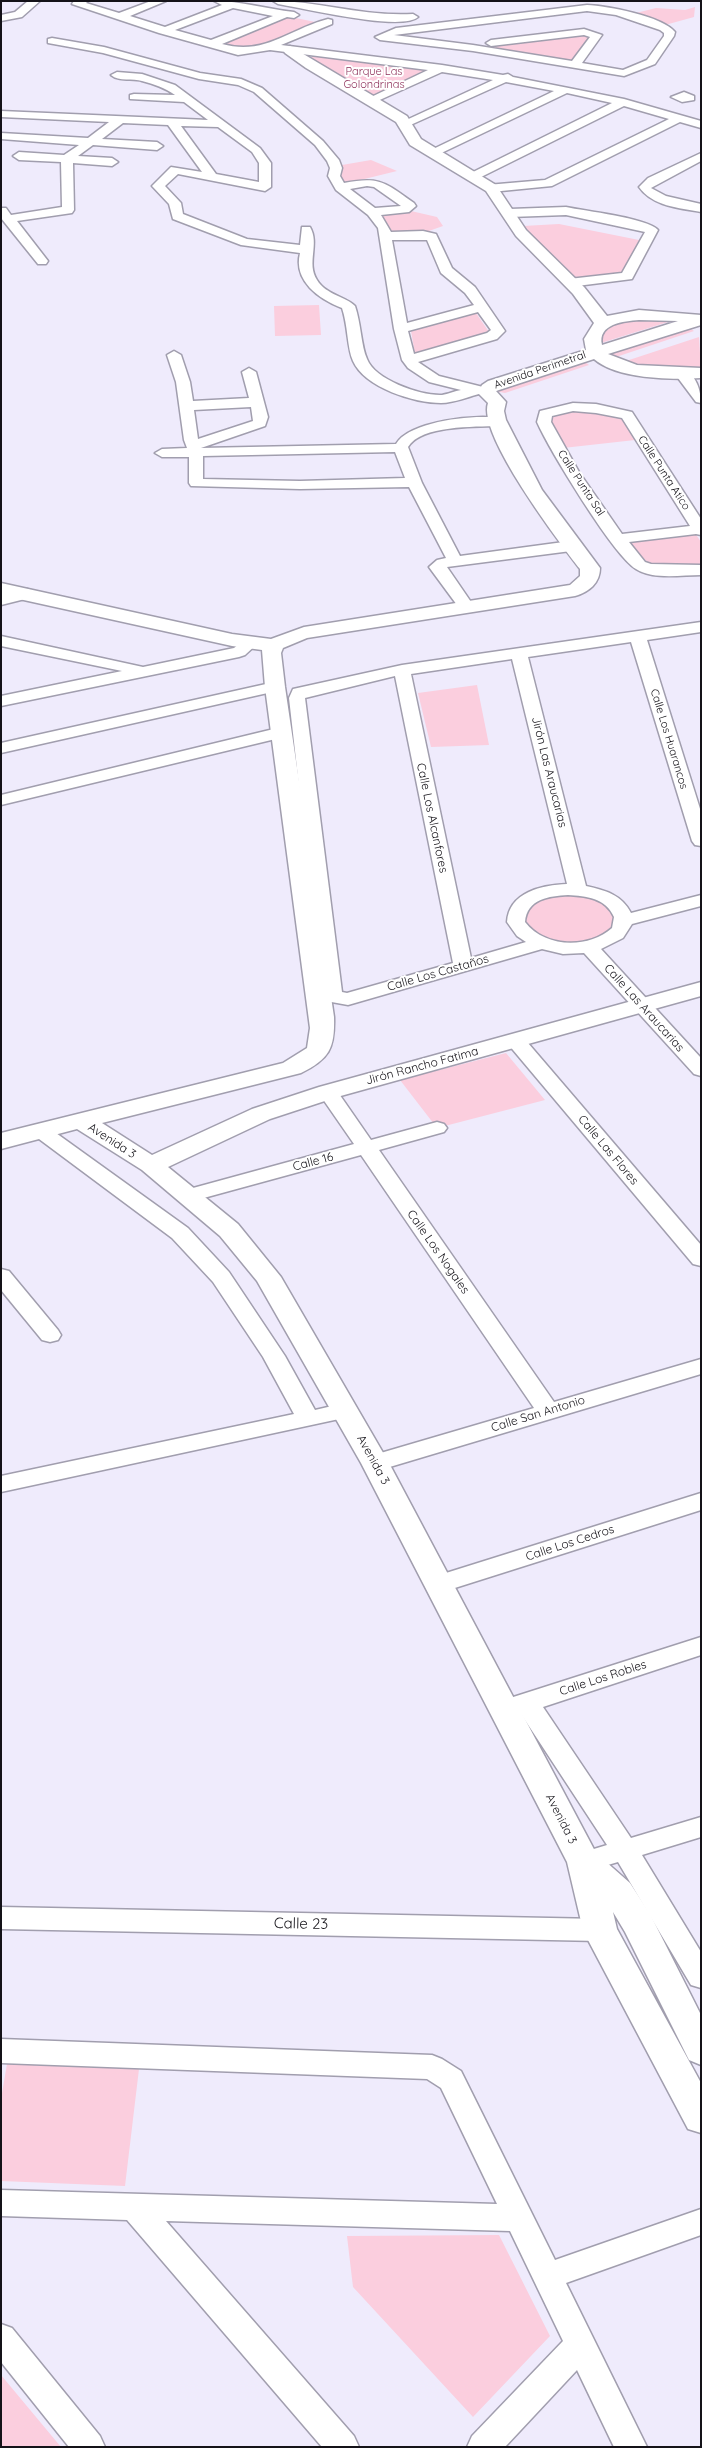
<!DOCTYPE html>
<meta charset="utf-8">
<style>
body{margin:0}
#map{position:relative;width:702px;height:2448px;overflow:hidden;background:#efebfc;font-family:Quicksand,sans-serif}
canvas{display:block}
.frame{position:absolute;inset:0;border:2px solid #141218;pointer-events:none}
</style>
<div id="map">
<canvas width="702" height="2448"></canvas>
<div class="frame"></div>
</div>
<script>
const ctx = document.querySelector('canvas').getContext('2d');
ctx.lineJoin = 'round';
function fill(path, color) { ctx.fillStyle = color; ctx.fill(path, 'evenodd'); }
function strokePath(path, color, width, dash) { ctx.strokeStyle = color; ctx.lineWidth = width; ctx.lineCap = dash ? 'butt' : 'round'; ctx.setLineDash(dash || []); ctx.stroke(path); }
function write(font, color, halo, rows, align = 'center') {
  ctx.font = font + ' Quicksand,sans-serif'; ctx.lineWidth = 4; ctx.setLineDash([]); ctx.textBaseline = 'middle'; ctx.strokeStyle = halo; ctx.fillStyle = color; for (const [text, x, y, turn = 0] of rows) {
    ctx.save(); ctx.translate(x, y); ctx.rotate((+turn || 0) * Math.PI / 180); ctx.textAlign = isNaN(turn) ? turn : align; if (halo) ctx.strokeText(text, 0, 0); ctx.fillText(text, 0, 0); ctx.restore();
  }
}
fill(new Path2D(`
 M695,7L694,17L665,25L636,13L656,8L685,10Z
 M286,16L320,23L258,49L215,45Z
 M583,34L592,36L572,61L482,47Z
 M312,56L430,70L372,96L316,63L312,59Z
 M371,160L397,171L344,184L339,177L342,165Z
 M411,211L437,217L443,226L426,232L393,233L381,214Z
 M559,224L639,240L622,275L578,280L523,226Z
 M319,305L321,335L275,336L274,306Z
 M476,313L489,332L415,354L411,331Z
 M684,317L601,343C602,314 663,318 684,317Z
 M688,327L694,331L616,357H609L607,353Z
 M699,337L701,369L643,368L623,362Z
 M584,361L589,365L505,393L495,391Z
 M567,409L621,416L635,440L563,448L550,420L553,415Z
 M695,533L701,542V566L649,564L625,539Z
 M477,685L489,745L431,747L418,693Z
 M559,894C569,895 581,894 590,897C660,919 564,973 525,923L527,907L535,901Z
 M506,1053L545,1100L437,1128L400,1080Z
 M7,2064L139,2069L125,2186L1,2181V2099Z
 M499,2235L550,2336L473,2417L353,2287L347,2236Z
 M1,2375L61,2447H1Z`), '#fbcede');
const minor = new Path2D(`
 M28,1H40L22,17L1,21V15L15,12Z
 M88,1L86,3L119,13L151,1H166L130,16L165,27L222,5L214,1C241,1 267,9 294,12L299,15L294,18L287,17L222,44C265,56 289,29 328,19L332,20V24L281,45L442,65L503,75L508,74L513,77L624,99L701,121V128L680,122L552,186L491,192L487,191L485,188L487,185L545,180L669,119L624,106L473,181L467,177L469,174L612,103L567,93L433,157L429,155V151L554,91L506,82L406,127L400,124L402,122L493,80L442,72L373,103L367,100L369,98L428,70L270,50L238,55L159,33L72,4L74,1ZM233,8L273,16L211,40L175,30Z
 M273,1C320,1 365,17 413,14L418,17C402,32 302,8 278,4Z
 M587,5C608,6 662,16 675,32L674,36L655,64L624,76L473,51L380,40L375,37L396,28ZM587,11L616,15L660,30L664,33V36L647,60L623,70L582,63L602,35L584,29L491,40L486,43L491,46L584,35L590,37L572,61L473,45L394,35Z
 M52,38L104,47L200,73L241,79L262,88L323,141L339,160L342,168L340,176L344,183C381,176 385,183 414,203L416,206L409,212L381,215L391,232L423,231L436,234L452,268L475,287L505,331L497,339L418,362L439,376L483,387L485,390L483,393C470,396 454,403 441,403C415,403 365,388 353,361C347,348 348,325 342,308C319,299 293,281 300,253L241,245L173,219L169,204L152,186L171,167L202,172L168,125L123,123L102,139L157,142L163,146L157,150L93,145L78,156L112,158L118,162L112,166L73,163L74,210L72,213L17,221L48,261L46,264H38L1,218V208H6L11,215L62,207L61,162L19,160L13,156L19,152L64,155L79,145L1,139V133L88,138L109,122L1,117V111L208,120L184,102L130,99V95L134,94L175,95C165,88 154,84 142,81C133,78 119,82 111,75L117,72L142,74L175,85L260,148L271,163V187L265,191L178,174L165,186L181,203L183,214L247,239L300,245L302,227H310C320,244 306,263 317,280C326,295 347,297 355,306C361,323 361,346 367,359C375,380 421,396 442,395C448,394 455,391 461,390L429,382L408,368L402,360L394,329L378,228L368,215L336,190L328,176L330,168L327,161L315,145L254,92L238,85L199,79L103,53L48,43V39ZM181,126L218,127L252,152L259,163V182L216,174ZM367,186L374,187L401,206L375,208L350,189ZM392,240H427L441,273L465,293L474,305L407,323ZM478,312L491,330L487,333L414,354L408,331Z
 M684,92L694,96V100L682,102L671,97Z
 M701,153V161L651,188L666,196L701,204V212C679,208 652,206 639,187L648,178Z
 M566,207C584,211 648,218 658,230L632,279L569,287L563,283L569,279L622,273L645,232L566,215L510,217L504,213L510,209Z
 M174,351L181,355L190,382L193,401L249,398L242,372L249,368L256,372L268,417L265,426L201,448L396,444C409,421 479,413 503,419L505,422L498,426C475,427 421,425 408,447L422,483L460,556L571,541L579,546L571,551L447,567L471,602L463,607L457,605L429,567L437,560L446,558L409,487L300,489L191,486L189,483V457H162L155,453L162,449L187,448L184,440L176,382L167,355ZM251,407L253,421L198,439L194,410ZM395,452L405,478L300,481L203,479V456Z
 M682,370C696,373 701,391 701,403L696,402L675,374Z
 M573,403L596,404L632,412L701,519V535L696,534L629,542L645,562L651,564L701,565V575C681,575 653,580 636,569C613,555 549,449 537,422L540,411ZM573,411L596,413L622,418L690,526L622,534L579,472L551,422L552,416Z
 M27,589L33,591L35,594L33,597L1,605V595Z
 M701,622V632L647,640L701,812V846L695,845L692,841L631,642L528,657L586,886C605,890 622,895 631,913L701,895V906L632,924L623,938L601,949L701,1058V1076L694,1074L584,953L563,954L542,949L348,1005L326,1001L323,997L289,698L293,689L402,665ZM512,659L567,884C542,885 509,892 507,922L517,936L526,942L471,958L411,674ZM395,676L453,963L347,993L342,992L305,698ZM568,895C586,896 606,898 614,917L612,928C588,949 545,948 525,922C527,899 549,896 568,895Z
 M1,636L143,667L234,648L244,640L250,638L258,643L245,655L239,657L1,706V696L122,671L1,646Z
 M275,682L281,684L283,687L281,690L1,753V743Z
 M282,727L288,728L290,732L288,736L1,805V795Z
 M515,1034L522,1036L701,1245V1266L693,1264L508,1044L505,1040L508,1036Z
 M328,1086L335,1088L371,1140L437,1122L444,1124L447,1128L444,1132L379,1150L554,1402L701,1359V1374L383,1469L375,1471L367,1469L363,1463L367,1457L534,1408L361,1155L189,1202L182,1201L178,1196L182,1191L354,1144L318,1092L321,1088Z
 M42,1126L49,1128L188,1228L229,1272L285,1356L315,1410L345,1403L353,1406L356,1411L353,1416L1,1492V1476L294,1414L263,1357L213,1282L172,1238L35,1136L32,1132L35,1128Z
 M1,1269L9,1271L58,1330L61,1335L58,1340L50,1342L42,1340L1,1290Z
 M701,1493V1510L439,1593L430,1590L427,1584L430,1578Z
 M701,1637V1655L543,1707L631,1838L701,1817V1837L642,1855L701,1952V1988L691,1985L618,1862L584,1872L574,1869L571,1862L574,1855L607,1845L521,1714L516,1715L507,1713L503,1706L507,1699Z
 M1,1907L600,1919L610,1922L614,1930L610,1938L600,1941L1,1929Z
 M1,2039L432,2055L442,2059L461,2071L555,2260L701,2209V2235L566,2283L647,2447H614L577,2370L505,2447H467L472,2436L563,2341L510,2231L166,2221L354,2436L359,2447H322L127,2220L1,2216V2190L497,2204L441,2088L427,2079L1,2063Z
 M1,2324L12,2328L100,2436L105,2447H69L1,2362Z`);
const tertiary = new Path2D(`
 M290,46L407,116L421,139L496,185L526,230L584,287L607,316L639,310L701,315V325L608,354L637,365L701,368V378C671,380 617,379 594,359L496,391L506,402L504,411L506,420L542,490L600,568C600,583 589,592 575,596L307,638L283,648L281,653L285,687L334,1017C335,1049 329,1059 301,1073L102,1123L152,1155L252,1109L319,1087L701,982V996L337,1097L270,1119L168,1167L238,1224L281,1277L389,1463L596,1853L630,1883L650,1914L701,2015V2065L689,2060L625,1932L613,1912L617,1929L701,2083V2133L688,2129L588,1940L583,1930L567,1862L361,1463L257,1281L220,1236L142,1170L77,1129L1,1149V1133L283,1063L307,1048L310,1028L265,687L262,650L232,646L1,595V583L232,634L271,639L304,627L570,585L580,576V569C559,542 477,434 488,403L478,393L482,385L488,381L586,350L584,339L594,323L573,294L516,236L486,191L410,145L396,122L306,68L285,53L283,50ZM639,320L678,321L602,345C597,324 624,321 639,320Z`);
strokePath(minor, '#a19eae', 3);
strokePath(tertiary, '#a19eae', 3);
fill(minor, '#fff');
fill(tertiary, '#fff');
write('11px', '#8e305a', '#fff', [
 ["Parque Las",374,72],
 ["Golondrinas",374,85]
]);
write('11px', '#141218', '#fff', [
 ["Avenida Perimetral",540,370,-19],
 ["Calle Punta Atico",664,473,57],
 ["Calle Punta Sal",581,483,57],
 ["Calle Los Huarancos",669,739,73]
]);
write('12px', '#141218', '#fff', [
 ["Jirón Las Araucarias",549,772,76],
 ["Calle Los Alcanfores",432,818,78],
 ["Calle Los Castaños",438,973,-16],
 ["Calle Las Araucarias",644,1008,48],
 ["Jirón Rancho Fatima",422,1066,-15],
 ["Avenida 3",112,1141,33],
 ["Calle Las Flores",608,1150,50],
 ["Calle 16",313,1162,-15],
 ["Calle Los Nogales",438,1252,55],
 ["Calle San Antonio",538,1414,-17],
 ["Avenida 3",373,1460,61],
 ["Calle Los Cedros",570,1543,-18],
 ["Calle Los Robles",603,1678,-18],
 ["Avenida 3",561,1819,63]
]);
write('15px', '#141218', '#fff', [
 ["Calle 23",301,1924,1]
]);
</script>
